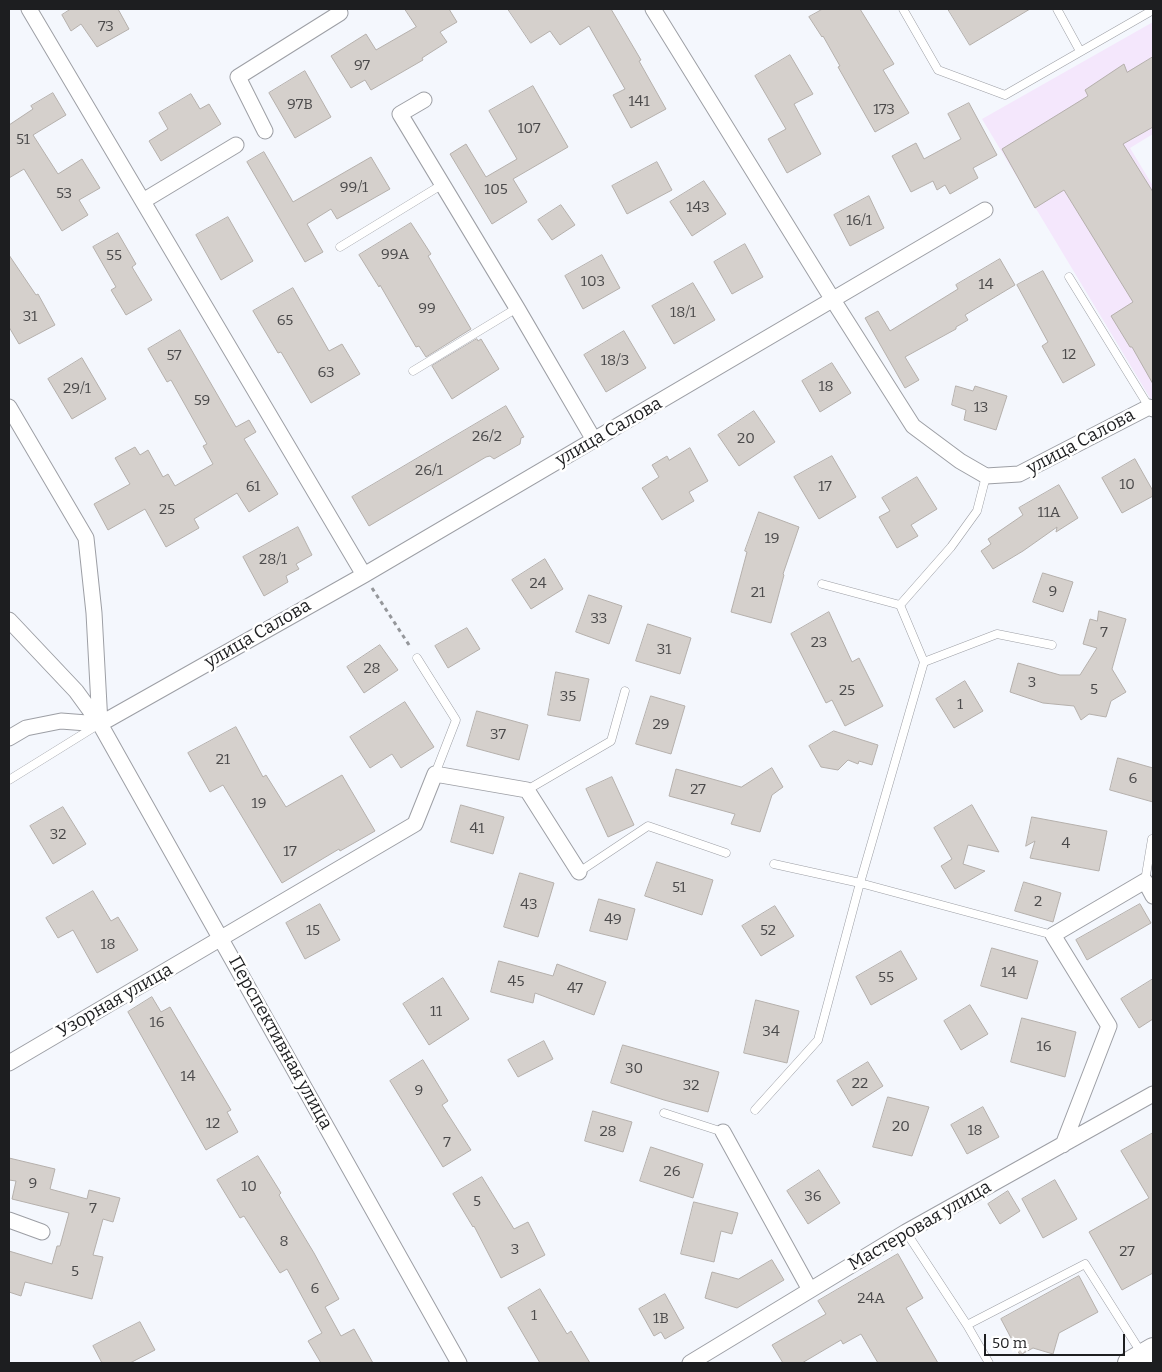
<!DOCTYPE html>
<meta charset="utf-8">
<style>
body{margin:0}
#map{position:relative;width:1162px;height:1372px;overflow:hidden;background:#f4f7fd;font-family:Bitter,serif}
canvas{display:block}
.frame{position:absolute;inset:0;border:10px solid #1d1e20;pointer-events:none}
.scale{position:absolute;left:984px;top:1334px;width:141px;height:22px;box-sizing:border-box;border:2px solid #1d1e20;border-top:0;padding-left:6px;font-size:15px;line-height:18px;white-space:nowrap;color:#1d1e20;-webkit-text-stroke:4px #fff;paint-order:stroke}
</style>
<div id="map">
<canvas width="1162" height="1372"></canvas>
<div class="frame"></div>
<div class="scale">50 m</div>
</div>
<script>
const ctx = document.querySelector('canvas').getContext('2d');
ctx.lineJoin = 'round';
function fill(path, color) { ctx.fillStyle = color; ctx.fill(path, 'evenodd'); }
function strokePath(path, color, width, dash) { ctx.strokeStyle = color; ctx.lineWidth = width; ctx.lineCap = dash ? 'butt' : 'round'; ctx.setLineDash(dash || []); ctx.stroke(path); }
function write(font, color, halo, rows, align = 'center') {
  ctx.font = font + ' Bitter,serif'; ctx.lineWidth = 5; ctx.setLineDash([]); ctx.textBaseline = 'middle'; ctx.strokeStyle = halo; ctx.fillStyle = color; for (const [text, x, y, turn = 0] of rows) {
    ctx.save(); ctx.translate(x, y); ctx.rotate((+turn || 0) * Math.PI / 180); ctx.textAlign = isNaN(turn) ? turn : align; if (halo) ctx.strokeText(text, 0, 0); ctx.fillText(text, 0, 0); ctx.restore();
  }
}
fill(new Path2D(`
 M1153,22V134L1130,148L1153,186V399L1150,398L982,119Z`), '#f4e7fc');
const building = new Path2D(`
 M71,9H118L129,29L97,47L81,24L71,31L62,15Z
 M405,9H449L457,22L440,32L447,42L422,58L423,60L371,90L365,80L351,88L331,56L366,34L376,50L416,27Z
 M508,9H611L641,60L639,61L666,109L631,128L613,95L625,89L589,26L560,45L550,31L531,43Z
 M823,9H860L894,64L883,70L909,113L875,132L838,67L840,66L823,36L822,37L809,17Z
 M948,9H1030L970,45Z
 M790,55L813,94L794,104L821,154L787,173L768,139L786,129L755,76Z
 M1153,57V127L1123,144L1153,192V384L1132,347H1130L1111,316L1133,302L1064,190L1035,208L1002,149L1088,96L1085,90L1124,64L1127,72Z
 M305,71L331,117L295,138L269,93Z
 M533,86L568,147L513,179L527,202L492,224L450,154L466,144L486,177L517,159L489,111Z
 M53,93L66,115L33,135L58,174L82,159L100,188L79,200L88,215L62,231L24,169L9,178V125L33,109L31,106Z
 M191,94L200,109L209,104L221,124L161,161L149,141L168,129L159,113Z
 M969,103L997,155L973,168L978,178L950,194L945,185L937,190L933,181L911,192L892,156L916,143L924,159L961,139L948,114Z
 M264,152L293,202L371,157L390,189L337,219L331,209L307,224L323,252L305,262L247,162Z
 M657,162L672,190L627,214L612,186Z
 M704,181L726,214L692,236L670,202Z
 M869,196L884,228L850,246L834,215Z
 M561,205L575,225L552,240L538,220Z
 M228,217L253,261L221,280L196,235Z
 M411,223L431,254L428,256L471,329L426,357L419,346L416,347L380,285L379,287L359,255Z
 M118,233L136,264L132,267L152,300L126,315L111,290L116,287L93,247Z
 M745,244L763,277L732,294L714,262Z
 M9,255L36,295L38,294L55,325L19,344L9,327Z
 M602,255L620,288L583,309L565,276Z
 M1000,259L1015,285L965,315L968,320L956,327V329L905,357L919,380L905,388L865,318L878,311L890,331L958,289L956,285Z
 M1043,271L1095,365L1063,383L1042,346L1048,342L1017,285Z
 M693,283L715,320L674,344L652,306Z
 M293,288L329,351L342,344L360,374L311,403L281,352L278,353L253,311Z
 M180,330L236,427L249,420L256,432L244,439L278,494L249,512L237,493L194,519L199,528L166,547L145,509L108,530L94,504L130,484L115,458L135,447L140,455L148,450L163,477L168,474L175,486L213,464L203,446L207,444L171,380L167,382L148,349Z
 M624,331L646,368L606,392L584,355Z
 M477,339L478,341L481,339L499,369L452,399L432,366Z
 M82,358L106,399L72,419L48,379Z
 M832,363L851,393L820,412L802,381Z
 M956,386L973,391L975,386L1007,396L996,430L964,420L966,410L952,405Z
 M506,406L524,437L521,438L520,444L494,459L490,456L486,457L369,526L352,497Z
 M754,411L775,442L739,466L718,435Z
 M690,448L708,481L689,492L694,501L662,520L642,488L659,477L652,465L667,456L669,460Z
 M832,456L856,497L819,519L794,477Z
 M1135,459L1153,491V496L1122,513L1102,478Z
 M917,477L937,509L911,525L918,536L897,548L879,517L890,511L882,498Z
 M1059,485L1078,518L1056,532L1057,527L1023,551L993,569L981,551L991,544L988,539L1023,515L1019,508Z
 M759,512L799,527L783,574L784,575L771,623L731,612L747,552L745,551Z
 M298,527L312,555L296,564L299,569L286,576L288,582L264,596L243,557Z
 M545,559L563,589L531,609L512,580Z
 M1043,573L1073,582L1063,612L1033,602Z
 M589,595L622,606L609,644L576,632Z
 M1099,611L1126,619L1112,669L1126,692L1111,701L1106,717L1089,714L1081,720L1074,706L1043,703L1010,692L1018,663L1060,675H1080L1097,648L1083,644L1090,619L1097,621Z
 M829,612L852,662L859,658L883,706L845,726L832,700L826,703L791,634Z
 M648,624L691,638L680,674L636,661Z
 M467,628L480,649L448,668L435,646Z
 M380,645L398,670L364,693L347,667Z
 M556,672L589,679L580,721L548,715Z
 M965,681L983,711L954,728L936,699Z
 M651,696L685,706L671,754L636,744Z
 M405,702L434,747L401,768L392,754L370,768L350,737Z
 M477,711L528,725L519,760L467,746Z
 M236,727L263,777L266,775L286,807L342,775L375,831L340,851L339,849L282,883L223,785L210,792L188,753Z
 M834,731L878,745L872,765L859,761L858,764L848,760L838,770L821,767L809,746Z
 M1118,758L1153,768V802L1110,790Z
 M772,768L783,787L772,795L760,832L731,824L735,814L669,796L676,769L741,787Z
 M612,777L634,825L608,837L586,789Z
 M461,805L504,817L493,854L451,842Z
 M972,805L999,852L968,845L963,864L985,871L955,889L941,866L952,859L934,828Z
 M63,807L86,844L53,864L30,826Z
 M1032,817L1107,831L1099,871L1030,858L1035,841L1026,846Z
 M657,862L713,880L702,915L645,896Z
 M520,873L554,883L538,937L504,927Z
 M1024,882L1061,893L1053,922L1015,911Z
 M93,891L111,921L118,917L138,950L97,973L73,930L58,938L46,918Z
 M599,899L635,909L627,940L590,931Z
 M320,904L340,940L305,959L286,923Z
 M1140,904L1151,923L1087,960L1076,940Z
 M775,906L794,936L761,956L742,926Z
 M992,948L1038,961L1027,999L981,986Z
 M901,951L917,979L871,1005L856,977Z
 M499,961L553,976L557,964L606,982L594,1015L535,993L533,1003L491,992Z
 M443,978L469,1019L429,1045L403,1004Z
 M1153,979V1019L1139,1028L1121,999Z
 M152,997L161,1012L170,1007L231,1110L227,1112L238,1132L206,1150L128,1012Z
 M756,1000L799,1011L787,1063L744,1053Z
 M970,1005L988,1034L961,1050L944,1021Z
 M1022,1018L1076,1032L1065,1077L1011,1062Z
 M544,1041L553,1059L518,1077L508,1060Z
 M623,1045L719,1072L708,1112L664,1100L611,1083Z
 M423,1060L448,1101L442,1105L471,1150L443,1167L390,1081Z
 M868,1062L883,1086L852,1106L837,1081Z
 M888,1097L929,1107L912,1156L873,1147Z
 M983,1107L999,1137L967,1154L951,1125Z
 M593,1111L632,1122L623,1152L585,1141Z
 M1153,1133V1273L1122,1290L1089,1232L1149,1198L1121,1151Z
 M651,1147L703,1164L693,1198L640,1181Z
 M258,1156L281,1193L279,1195L314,1253L339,1299L325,1307L341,1336L354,1329L373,1363H321L308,1341L322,1333L287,1269L280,1273L244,1216L240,1218L217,1180Z
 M9,1158L55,1169L50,1189L87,1199L89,1190L120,1198L113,1222L103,1219L93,1255L103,1257L92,1299L25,1282L21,1296L9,1292V1251L52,1264L57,1246H60L69,1213L12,1199L16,1181L9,1180Z
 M819,1170L840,1203L808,1224L787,1191Z
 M482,1177L514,1229L528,1222L545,1255L501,1278L474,1226L473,1227L453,1194Z
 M1055,1180L1077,1219L1043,1238L1022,1199Z
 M1008,1191L1020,1211L1000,1224L988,1204Z
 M694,1202L738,1213L732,1234L721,1231L714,1262L681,1254Z
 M898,1254L923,1298L906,1308L938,1363H878L861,1334L843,1344L841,1340L802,1363H783L772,1345L826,1314L818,1301Z
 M772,1260L784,1280L737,1308L705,1298L712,1272L738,1279Z
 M1079,1276L1098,1312L1059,1333L1053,1354L1033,1348L1020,1355L1001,1319Z
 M540,1289L567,1334L571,1331L590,1363H540L508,1308Z
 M665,1294L684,1328L665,1339L661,1332L654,1336L639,1309Z
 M140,1322L155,1350L130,1363H102L93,1346Z`);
fill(building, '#d5d0cc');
strokePath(building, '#b5b0ac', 1);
const service = new Path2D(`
 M903,9L938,70L1005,95L1153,10
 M1057,9L1080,51
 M340,247L443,184
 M1069,277L1149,407
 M413,371L517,308
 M822,584L900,605
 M900,605L951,547L977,511L986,476
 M417,658L456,720L435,774
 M924,662L997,634L1052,645
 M9,780L96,726
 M527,790L611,741L625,691
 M774,864L860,883L1053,935
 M579,872L648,826L726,853
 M1145,881L1152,839
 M755,1110L818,1040L860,883L924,662L900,605
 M664,1113L723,1132
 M906,1232L967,1325L989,1363
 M967,1325L1085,1264L1142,1354`);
const minor = new Path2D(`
 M29,9L364,575
 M653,9L833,300L913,426L960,461L986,476L1019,474L1149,407L1153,409
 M424,100L400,114L517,308L594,440
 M265,131L238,77L340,13L338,9
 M143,201L236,145
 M9,407L86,538L94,613L100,724
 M9,620L76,691L100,724L459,1363
 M9,738L26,728L61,721L100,724L364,575L985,210
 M9,1063L415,824L435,774L527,790L579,872
 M723,1132L810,1290
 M1063,1145L1109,1026L1053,935L1145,881L1153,896
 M9,1220L42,1232
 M690,1363L906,1232L1153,1094`);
const secondary = new Path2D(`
 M1129,1363L1153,1349`);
strokePath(service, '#9d9fa5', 9);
strokePath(minor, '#9d9fa5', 17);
strokePath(secondary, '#9d9fa5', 24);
strokePath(new Path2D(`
 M372,588L411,648`), '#95979b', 3, [4, 4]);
strokePath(service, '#fff', 8);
strokePath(minor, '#fff', 15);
strokePath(secondary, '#fff', 22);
write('15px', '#4b4a4b', null, [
 ["73",106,27],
 ["97",362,66],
 ["141",639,102],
 ["97В",300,105],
 ["173",884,110],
 ["107",529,129],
 ["51",23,140],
 ["99/1",354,188],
 ["105",496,190],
 ["53",64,194],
 ["143",698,208],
 ["16/1",859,221],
 ["99А",395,255],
 ["55",114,256],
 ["103",593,282],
 ["14",986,285],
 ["99",427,309],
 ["18/1",683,313],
 ["31",30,317],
 ["65",285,321],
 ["12",1069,355],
 ["57",174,356],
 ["18/3",615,361],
 ["63",326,373],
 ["18",826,387],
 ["29/1",77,389],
 ["59",202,401],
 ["13",981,408],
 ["26/2",487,437],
 ["20",746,439],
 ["26/1",429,471],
 ["10",1127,485],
 ["61",253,487],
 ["17",825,487],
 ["25",167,510],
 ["11А",1049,513],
 ["19",772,539],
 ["28/1",273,560],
 ["24",538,584],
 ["9",1053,592],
 ["21",758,593],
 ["33",599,619],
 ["7",1104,633],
 ["23",819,643],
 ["31",664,650],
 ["28",372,669],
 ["3",1032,683],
 ["5",1094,690],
 ["25",847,691],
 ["35",568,697],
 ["1",960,705],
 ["29",661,725],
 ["37",498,735],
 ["21",223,760],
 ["6",1133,779],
 ["27",698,790],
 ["19",259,804],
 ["41",477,829],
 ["32",58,835],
 ["4",1066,844],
 ["17",290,852],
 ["51",679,888],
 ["2",1038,902],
 ["43",529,905],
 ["49",613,920],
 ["15",313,931],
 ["52",768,931],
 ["18",108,945],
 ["14",1009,973],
 ["55",886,978],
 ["45",516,982],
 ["47",575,989],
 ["11",436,1012],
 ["16",157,1023],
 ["34",771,1032],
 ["16",1044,1047],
 ["30",634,1069],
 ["14",188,1077],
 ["22",860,1084],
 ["32",691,1086],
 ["9",419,1091],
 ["12",213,1124],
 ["20",901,1127],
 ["18",975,1131],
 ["28",608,1132],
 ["7",447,1143],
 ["26",672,1172],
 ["9",33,1184],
 ["10",249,1187],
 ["36",813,1197],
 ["5",477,1202],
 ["7",93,1209],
 ["8",284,1242],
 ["3",515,1250],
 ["27",1127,1252],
 ["5",75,1272],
 ["6",315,1289],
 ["24А",871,1299],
 ["1",534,1316],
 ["1В",661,1319]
]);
write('18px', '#1d1e20', '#fff', [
 ["улица Салова",609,432,-30],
 ["улица Салова",1081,442,-28],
 ["улица Салова",258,634,-30],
 ["Узорная улица",115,1001,-30],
 ["Перспективная улица",280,1043,61],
 ["Мастеровая улица",920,1226,-30]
]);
</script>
